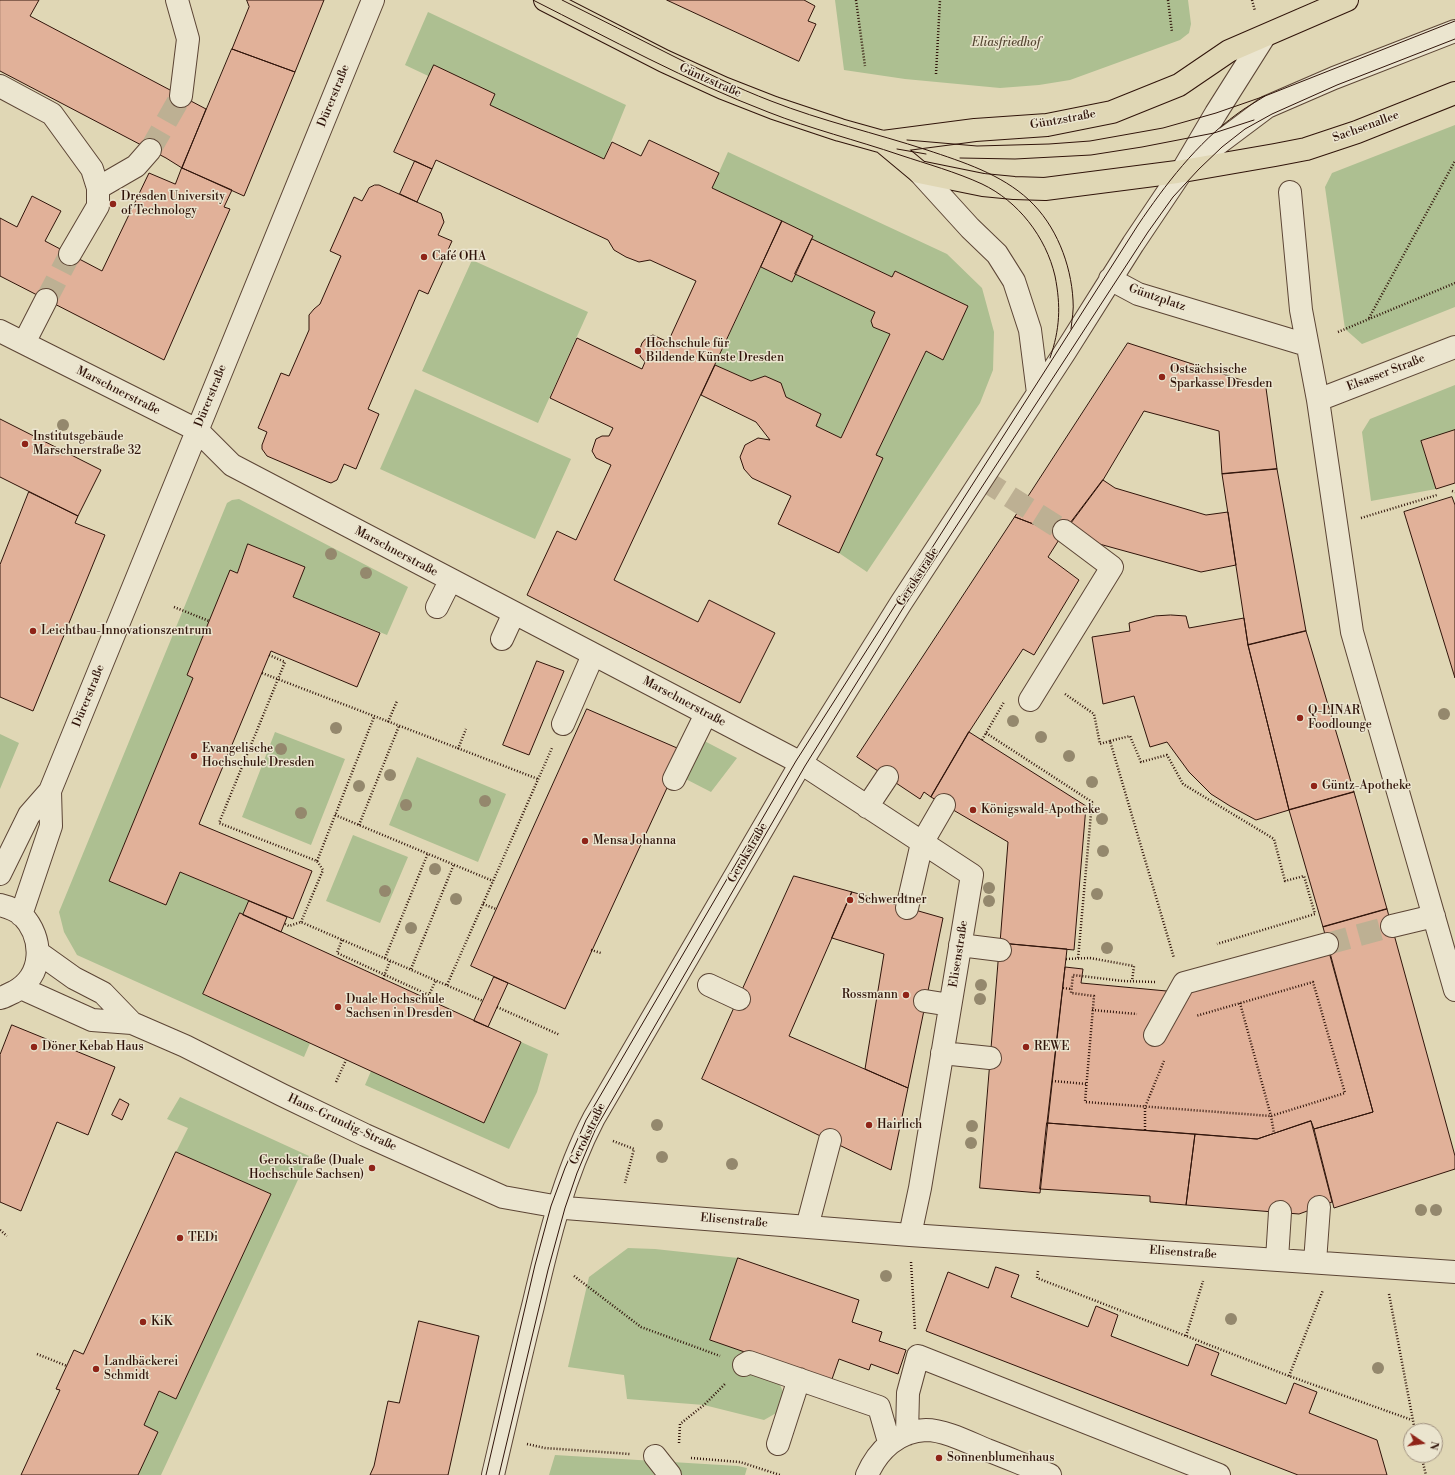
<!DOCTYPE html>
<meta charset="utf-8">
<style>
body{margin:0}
#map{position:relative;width:1455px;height:1475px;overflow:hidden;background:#e0d7b5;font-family:"Libre Bodoni",serif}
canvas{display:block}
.north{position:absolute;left:1403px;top:1423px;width:40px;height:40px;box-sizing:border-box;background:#ebe5cf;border:1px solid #a09180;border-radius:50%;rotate:103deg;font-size:11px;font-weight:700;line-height:16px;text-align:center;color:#30140a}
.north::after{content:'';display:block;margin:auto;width:14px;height:18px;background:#8f2418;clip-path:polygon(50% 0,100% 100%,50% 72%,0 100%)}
</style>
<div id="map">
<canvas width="1455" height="1475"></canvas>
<div class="north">N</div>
</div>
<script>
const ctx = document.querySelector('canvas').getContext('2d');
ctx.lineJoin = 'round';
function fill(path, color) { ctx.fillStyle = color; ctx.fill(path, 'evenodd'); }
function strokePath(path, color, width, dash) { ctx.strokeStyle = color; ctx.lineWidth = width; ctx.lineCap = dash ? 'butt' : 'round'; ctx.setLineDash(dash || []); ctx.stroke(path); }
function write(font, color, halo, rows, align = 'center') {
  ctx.font = font + ' "Libre Bodoni",serif'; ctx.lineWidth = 3; ctx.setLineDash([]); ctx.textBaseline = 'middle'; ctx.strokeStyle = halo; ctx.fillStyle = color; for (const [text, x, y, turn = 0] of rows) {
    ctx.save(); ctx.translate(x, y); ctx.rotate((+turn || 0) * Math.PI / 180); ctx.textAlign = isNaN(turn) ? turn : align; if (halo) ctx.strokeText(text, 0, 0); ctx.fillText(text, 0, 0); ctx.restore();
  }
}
fill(new Path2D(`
 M835,0H1188L1191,24L1189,33L1180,40L1070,80L1039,85L1000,88L905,79L844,70Z
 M428,12L626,105L604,159L405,65Z
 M1455,125V307L1362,344L1345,329L1325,187L1332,173Z
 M728,152L947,254L982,288L994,332L993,370L980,403L867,572L839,553L876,455L926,351L892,277L812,239L813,236L712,188Z
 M472,260L588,312L538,423L422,371Z
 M761,267L795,274L875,312L873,327L890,334L841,438L816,426L821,414L786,397L781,383L765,376L751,381L715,365Z
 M1455,385V430L1421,441L1436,489L1371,501L1362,432L1370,419Z
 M415,389L571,459L535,539L380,469Z
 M239,499L408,587L387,635L293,597L305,567L248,544L237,573L230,571L187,675L193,678L109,881L166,905L180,872L249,901L243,915L239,914L203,994L310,1043L304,1057L77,955L64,932L59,912L227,503L232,500Z
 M275,732L345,759L311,845L242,817Z
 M0,734L19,743L0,789Z
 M691,734L737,758L711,792L674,773Z
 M417,757L506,794L478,862L389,825Z
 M353,835L408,857L380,923L326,901Z
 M521,1042L548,1054L537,1092L509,1149L365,1085L371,1071L484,1123Z
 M180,1097L309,1156L161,1475H138L158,1432L144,1425L159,1391L176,1399L271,1194L176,1152L188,1128L167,1119Z
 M628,1248L655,1249L738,1258L710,1340L751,1354L778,1380L784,1394L778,1412L764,1420L704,1405L627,1399L624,1375L568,1367L589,1277Z
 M555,1455L738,1466L747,1468L745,1475H549Z`), '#adbf91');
const building = new Path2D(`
 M0,0H39L30,16L206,109L182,168L166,158L0,71Z
 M247,0H324L295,72L232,49L249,7Z
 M667,0H804L815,6L808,21L816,24L799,61Z
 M232,49L295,72L244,196L182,168Z
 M434,65L495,94L490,105L604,159L612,142L641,156L649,140L719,173L712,188L782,221L614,580L698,622L709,600L775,633L740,703L527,595L557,531L576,540L611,465L596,458L592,451L596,439L602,436H609L613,428L550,398L577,338L642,369L645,362L640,356V349L642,343L647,337L653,335L668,342L696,281L650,260L639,262L626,257L614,250L608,240L436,160L432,169L394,152Z
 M415,161L432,169L417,202L400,194Z
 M182,168L232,190L224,207L230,209L164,360L0,276V218L17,227L32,196L61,211L45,241L102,271L149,173L175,184Z
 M375,185H379L441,213L444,222L438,235L452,241L428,294L419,290L368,409L379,414L356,469L344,464L337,480L331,483L328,482L267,456L262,449V445L267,432L258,428L281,373L289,376L309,330V315L314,309L320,304L341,256L330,251L354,197L362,201L369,188Z
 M782,221L813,236L792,282L761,267Z
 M812,239L892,277L895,271L968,306L943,360L926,351L876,455L883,458L839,553L778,524L791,496L752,478L744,469L740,457L745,445L758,438L770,440L756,422L701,395L715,365L751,381L765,376L781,383L786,397L821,414L816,426L841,438L890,334L873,327L871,321L875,312L795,274Z
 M1128,343L1266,388L1277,469L1222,474L1219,431L1144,411L1103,480L1062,535L1015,517Z
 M0,419L101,470L78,516L0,477Z
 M1455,430V483L1436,489L1421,441Z
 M1277,469L1306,631L1248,645L1222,474Z
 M1103,480L1115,488L1206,515L1228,512L1236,565L1201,572L1092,542L1069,525Z
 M29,492L78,516L75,523L105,535L33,711L0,697V565Z
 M1452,497L1455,505V678L1404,512Z
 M1015,517L1062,535L1048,557L1079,580L1034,655L1023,649L969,732L931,797L924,792L920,799L857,757Z
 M248,544L305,567L293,597L380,633L357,687L271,651L199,824L312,871L293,919L180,872L166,905L109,881L193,678L187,675L230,570L237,573Z
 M1171,615L1186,616L1189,628L1244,618L1248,645L1289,810L1256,820L1230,806L1211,794L1189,772L1167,742L1150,747L1134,696L1103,704L1092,637L1130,631L1129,623L1155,616Z
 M1306,631L1354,792L1289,810L1248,645Z
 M537,661L564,671L529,755L503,745Z
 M587,709L684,751L565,1009L471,966Z
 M969,732L1086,806L1074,950L1000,943L1008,842L931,797Z
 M1354,792L1387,909L1323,927L1289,810Z
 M794,876L852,892L789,1036L908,1088L891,1170L702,1079Z
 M852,892L943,918L908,1088L865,1069L884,954L832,938Z
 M249,901L287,917L281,932L243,915Z
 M1387,909L1455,1156V1169L1334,1208L1314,1129L1373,1112L1323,927Z
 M240,913L521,1042L484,1123L203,994Z
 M1000,943L1067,949L1040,1193L980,1188Z
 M1329,952L1373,1112L1314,1129L1311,1121L1257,1139L1047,1123L1065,967L1083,969L1081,983L1188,993Z
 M494,977L508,983L488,1027L474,1021Z
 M12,1025L115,1067L88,1135L57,1122L21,1211L0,1202V1055Z
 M120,1099L129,1104L122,1120L112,1115Z
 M1311,1121L1332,1202L1299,1214L1186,1205L1195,1134L1257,1139Z
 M1047,1123L1195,1134L1186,1205L1150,1202V1196L1040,1189Z
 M176,1152L271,1194L176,1399L159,1391L144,1425L158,1432L138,1475H21L60,1390L56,1389L74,1350L83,1354Z
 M738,1258L859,1300L852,1322L882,1332L879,1341L906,1350L898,1374L871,1364L869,1370L839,1359L831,1382L710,1340Z
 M996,1267L1019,1275L1011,1297L1088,1327L1096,1306L1118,1315L1111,1336L1188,1366L1196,1344L1219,1353L1211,1375L1286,1404L1294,1383L1317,1392L1309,1413L1377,1440L1387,1475H1298L926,1331L948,1272L988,1288Z
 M419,1321L479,1336L448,1475H370L374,1466L388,1401L399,1403Z`);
fill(building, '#e1b199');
strokePath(building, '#30140a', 1);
strokePath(new Path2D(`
 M150,150L181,96
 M46,300L70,254
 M982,479L1064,531
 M1327,944L1392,926`), '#bdb093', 22, [22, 11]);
const minor = new Path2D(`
 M177,0L188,39L181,96
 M0,86L52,114L92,169L98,188V206L70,254
 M1191,164L1267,107L1334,78L1455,31
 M919,172L970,228L997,254L1014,281L1030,330L1038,393
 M98,188L136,166L150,150
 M1290,192L1301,310L1318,400L1352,632L1455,990
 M1110,279L1138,294L1307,345
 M0,331L197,430L232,465L801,763L972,875L920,1188L910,1235
 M24,343L46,300
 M1318,400L1455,347
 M437,607L450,581
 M502,639L514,613
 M1030,700L1112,567L1064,531
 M563,724L593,655
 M674,779L706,714
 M867,807L887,777
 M0,874L29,815L50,791L373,0
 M0,905C8,907 16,910 22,915C44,938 44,976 14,992C9,994 5,997 0,998
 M907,908L922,843L944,805
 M21,915L51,826L50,791
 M1392,926L1434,916
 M960,945L1000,950
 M39,953L74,978L103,993L132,1023
 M709,985L739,999
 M21,988L92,1020L132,1023L185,1046L282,1095L365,1135L503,1197L565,1208L910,1235L1455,1272
 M925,1001L950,1005
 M1155,1035L1184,983L1327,944
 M942,1053L990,1058
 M807,1227L830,1140
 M1277,1259L1280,1212
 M1315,1262L1319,1207
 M744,1365L749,1362L879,1407L889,1442
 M907,1434L908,1393L918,1356L1219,1475
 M778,1444L799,1379
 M655,1456L670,1475
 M493,1475C506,1419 519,1362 533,1306C548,1242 563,1177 594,1118L801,763L901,603L1065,352L1133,244L1182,171L1216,113L1264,37
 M867,1475C878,1450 898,1431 926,1430C945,1430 970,1443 987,1450C1008,1458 1029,1467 1050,1475`);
const major = new Path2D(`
 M545,0L664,61L723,88L774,108L840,130L883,142L975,130L1047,125L1112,112L1179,85L1229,51L1347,0
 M883,142L919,172L983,185L1014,188L1045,189L1177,172L1275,155L1306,149L1357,132L1455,93`);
strokePath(minor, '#5c4535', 24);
strokePath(major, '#30140a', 24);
strokePath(new Path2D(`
 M856,0L865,66
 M1168,0L1172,32
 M1252,0L1255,11
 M936,74L940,0
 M1369,318L1455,161
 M1338,332L1455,283
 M1452,491L1455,492
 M1361,518L1437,495
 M174,607L209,621
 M269,655L285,662L219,823L317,861L323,870L301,922
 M262,673L538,779
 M1065,694L1094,714L1100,744L1110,741L1174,958
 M388,722L397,701
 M986,733L1092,802L1078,959
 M982,740L1004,702
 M1110,741L1130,736L1141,762L1167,755L1183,784L1274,839L1285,881L1304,876L1315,914L1217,944
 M458,749L466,729
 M335,815L493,881
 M359,825L399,726
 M317,861L374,717
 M483,904L496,909
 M285,924L289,926L301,922L483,1001
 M342,940L337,953L429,995L436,980
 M591,950L601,953
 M385,958L428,853
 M1066,959L1090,958L1134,966L1132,981
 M411,969L454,864
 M383,979L390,961
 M1155,982L1123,981L1073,975L1071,993L1094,996L1085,1102L1271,1116L1345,1093L1313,982L1196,1016
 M447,985L552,748
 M1063,988L1071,989
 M1240,1003L1271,1116L1274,1133
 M497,1007L560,1035
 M1092,1010L1137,1014
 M1052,1081L1087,1084
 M336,1082L346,1060
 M1145,1130V1107L1164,1061
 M613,1141L634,1149L625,1183
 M0,1230L7,1236
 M911,1262L915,1330
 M1038,1271L1037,1278L1289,1376L1412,1420
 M574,1276L641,1327L720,1356
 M1389,1294L1415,1431
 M1186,1336L1203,1281
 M37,1354L67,1366
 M1289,1376L1323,1290
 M679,1443L680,1424L704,1405L726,1383
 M527,1444L545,1448L630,1454
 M1421,1455L1426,1475
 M691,1458L740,1462L780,1475`), '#30140a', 2.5, [1, 2]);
strokePath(minor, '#ebe5cf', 22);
strokePath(major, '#e0d7b5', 22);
strokePath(new Path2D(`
 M533,0C610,39 687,81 768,112C811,129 856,140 900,155C927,164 956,172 982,184C1018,201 1046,237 1055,276C1061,306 1060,329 1050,358
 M562,0C599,19 636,37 673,56C705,72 737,88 771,101C822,121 875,133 927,150C963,162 1001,174 1029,200C1056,225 1071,264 1073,300C1074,309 1072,319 1071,329
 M907,140L977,146L1049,144L1090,141L1163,128L1216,113L1265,96L1455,21
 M897,149L926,154
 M960,158L1015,159L1091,155L1142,147L1214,133L1254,120
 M486,1475L535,1265L551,1206L565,1168L586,1120L796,761L1138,225C1165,185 1197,143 1237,114C1246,107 1256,102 1265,96
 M499,1475L548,1270L565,1208L577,1173L596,1128L805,766L905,605L1148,232L1173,197L1199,169L1222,147L1245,129L1272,114L1337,85L1455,39`), '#30140a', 1);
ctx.fillStyle = '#94886d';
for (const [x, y] of [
 [63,425],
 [331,554],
 [366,573],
 [1444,714],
 [1013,721],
 [336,728],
 [1041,737],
 [281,749],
 [1069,756],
 [390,775],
 [1092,782],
 [359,786],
 [485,801],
 [406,805],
 [301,813],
 [1102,819],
 [1103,851],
 [435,869],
 [989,888],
 [385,891],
 [1097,894],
 [456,899],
 [989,901],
 [411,928],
 [1107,948],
 [981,985],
 [980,999],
 [657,1125],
 [972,1126],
 [971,1143],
 [662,1157],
 [732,1164],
 [1421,1210],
 [1436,1210],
 [886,1276],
 [1231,1319],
 [1378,1368]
]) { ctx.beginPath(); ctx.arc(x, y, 6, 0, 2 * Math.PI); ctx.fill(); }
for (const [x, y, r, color] of [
 [113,204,4,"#8f2418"],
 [424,257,4,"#8f2418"],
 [638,351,4,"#8f2418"],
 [1162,377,4,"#8f2418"],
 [25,444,4,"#8f2418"],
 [33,631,4,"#8f2418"],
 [1300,718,4,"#8f2418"],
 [194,756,4,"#8f2418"],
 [1314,786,4,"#8f2418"],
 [973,810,4,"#8f2418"],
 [585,841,4,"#8f2418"],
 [850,900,4,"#8f2418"],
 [906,995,4,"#8f2418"],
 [338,1007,4,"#8f2418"],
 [34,1047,4,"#8f2418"],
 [1026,1047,4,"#8f2418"],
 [869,1125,4,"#8f2418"],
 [372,1168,4,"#8f2418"],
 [180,1238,4,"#8f2418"],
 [143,1322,4,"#8f2418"],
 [96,1369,4,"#8f2418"],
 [939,1458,4,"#8f2418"]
]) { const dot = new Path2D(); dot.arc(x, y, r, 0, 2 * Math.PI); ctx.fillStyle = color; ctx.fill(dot); strokePath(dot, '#ebe5cf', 1.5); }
write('italic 12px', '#564732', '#ebe5cf', [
 ["Eliasfriedhof",1006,43]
]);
write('12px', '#30140a', '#ebe5cf', [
 ["Güntzstraße",710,81,24],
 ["Dürerstraße",334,96,-68],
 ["Güntzstraße",1063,120,-10],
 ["Sachsenallee",1366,127,-20],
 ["Güntzplatz",1157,298,19],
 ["Elsasser Straße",1386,373,-21],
 ["Marschnerstraße",118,391,27],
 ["Dürerstraße",211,396,-68],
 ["Marschnerstraße",396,552,28],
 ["Gerokstraße",918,577,-57],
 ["Dürerstraße",89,696,-68],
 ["Marschnerstraße",684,702,28],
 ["Gerokstraße",748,853,-60],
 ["Elisenstraße",959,954,-81],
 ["Hans-Grundig-Straße",342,1123,25],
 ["Gerokstraße",588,1134,-64],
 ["Elisenstraße",734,1221,5],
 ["Elisenstraße",1183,1253,4]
]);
write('12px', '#30140a', '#ebe5cf', [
 ["Dresden University",121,197],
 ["of Technology",121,211],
 ["Café OHA",432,257],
 ["Hochschule für",646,344],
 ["Bildende Künste Dresden",646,358],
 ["Ostsächsische",1170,370],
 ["Sparkasse Dresden",1170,384],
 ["Institutsgebäude",33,437],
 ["Marschnerstraße 32",33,451],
 ["Leichtbau-Innovationszentrum",41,631],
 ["Q-LINAR",1308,711],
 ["Foodlounge",1308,725],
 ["Evangelische",202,749],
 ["Hochschule Dresden",202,763],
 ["Güntz-Apotheke",1322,786],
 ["Königswald-Apotheke",981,810],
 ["Mensa Johanna",593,841],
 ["Schwerdtner",858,900],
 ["Rossmann",898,995,"right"],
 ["Duale Hochschule",346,1000],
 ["Sachsen in Dresden",346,1014],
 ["Döner Kebab Haus",42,1047],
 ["REWE",1034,1047],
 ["Hairlich",877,1125],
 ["Gerokstraße (Duale",364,1161,"right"],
 ["Hochschule Sachsen)",364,1175,"right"],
 ["TEDi",188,1238],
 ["KiK",151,1322],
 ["Landbäckerei",104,1362],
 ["Schmidt",104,1376],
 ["Sonnenblumenhaus",947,1458]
], 'left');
</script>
